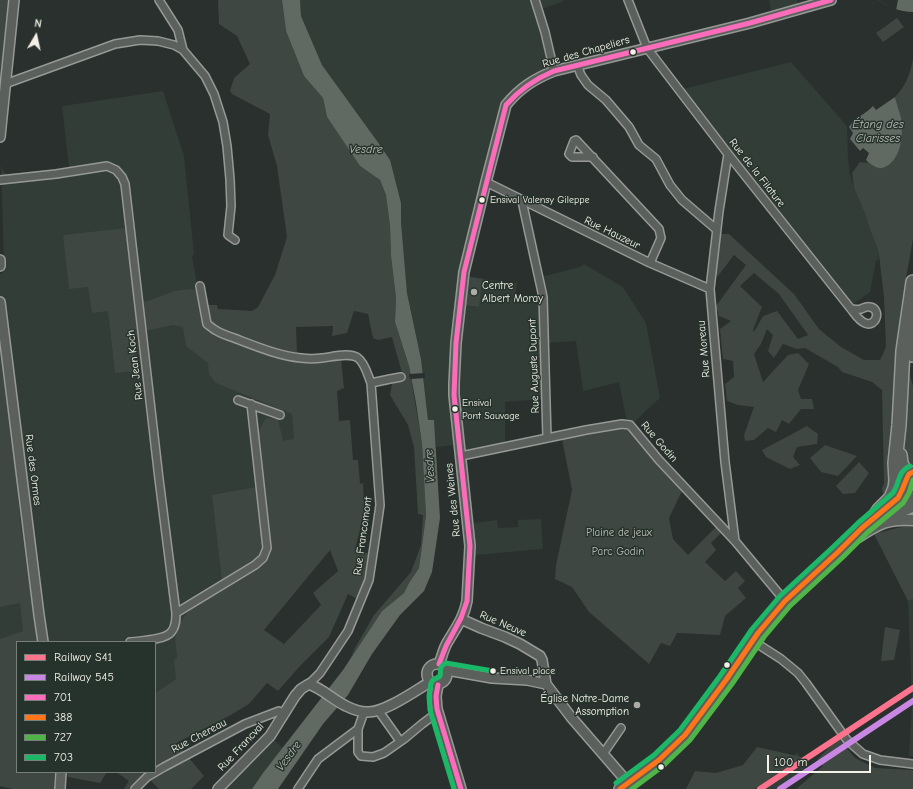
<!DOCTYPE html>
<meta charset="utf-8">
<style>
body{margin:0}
#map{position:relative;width:913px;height:789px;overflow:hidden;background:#29302d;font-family:"Comic Neue",sans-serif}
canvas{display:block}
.legend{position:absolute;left:16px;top:641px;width:140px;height:132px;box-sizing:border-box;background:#26332d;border:1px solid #787f78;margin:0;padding:5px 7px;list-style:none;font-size:12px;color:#f4f1e8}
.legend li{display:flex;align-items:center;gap:8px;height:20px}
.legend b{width:20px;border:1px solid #787f78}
.north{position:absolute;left:16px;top:16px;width:40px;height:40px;-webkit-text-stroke:3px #26332d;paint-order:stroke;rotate:9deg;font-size:11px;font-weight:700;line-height:16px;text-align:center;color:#f4f1e8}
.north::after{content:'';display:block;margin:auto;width:14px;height:18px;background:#f4f1e8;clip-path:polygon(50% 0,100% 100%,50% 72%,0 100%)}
.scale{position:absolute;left:767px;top:755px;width:104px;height:18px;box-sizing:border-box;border:2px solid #f4f1e8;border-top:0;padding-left:5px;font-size:12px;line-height:14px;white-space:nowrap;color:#f4f1e8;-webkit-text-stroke:3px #26332d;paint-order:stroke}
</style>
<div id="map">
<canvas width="913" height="789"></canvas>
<ul class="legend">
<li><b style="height:5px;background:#fc738d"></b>Railway S41</li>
<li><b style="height:5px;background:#c787e3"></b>Railway 545</li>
<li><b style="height:5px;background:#fb6dba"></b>701</li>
<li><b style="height:5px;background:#ff751a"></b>388</li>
<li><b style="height:5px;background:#4fb549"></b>727</li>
<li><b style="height:5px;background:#1ab867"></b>703</li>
</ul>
<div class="north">N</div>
<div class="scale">100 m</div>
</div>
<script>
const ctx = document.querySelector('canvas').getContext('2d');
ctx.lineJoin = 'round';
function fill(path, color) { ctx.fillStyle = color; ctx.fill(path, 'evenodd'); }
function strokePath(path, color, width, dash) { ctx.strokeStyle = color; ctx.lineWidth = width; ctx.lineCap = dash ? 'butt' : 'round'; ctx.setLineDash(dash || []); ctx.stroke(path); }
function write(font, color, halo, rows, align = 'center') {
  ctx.font = font + ' "Comic Neue",sans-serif'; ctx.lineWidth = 3; ctx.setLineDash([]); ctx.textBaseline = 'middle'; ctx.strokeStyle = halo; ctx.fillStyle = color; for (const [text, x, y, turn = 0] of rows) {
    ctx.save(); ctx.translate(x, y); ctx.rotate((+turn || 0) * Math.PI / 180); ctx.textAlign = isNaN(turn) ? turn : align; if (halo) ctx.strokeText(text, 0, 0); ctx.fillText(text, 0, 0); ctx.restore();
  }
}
fill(new Path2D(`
 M300,0H532L550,69L502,105L461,276L455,445L436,447L434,421L428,420L421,359L407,293L401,222V203L377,141L322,65L301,16Z
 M539,0H563L564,1L542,9Z
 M769,0H797L798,6L771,12Z
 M791,62L847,126L848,159L850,174L854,188L866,216L870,230L877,247L879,259L876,261L870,292L852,305L743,168L683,89Z
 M163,91L184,156L194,254L192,256L204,322L286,364L330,550L176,679L155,693V642H17V772H67L68,777L54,776V789H13L0,786V274L3,273L4,263L1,165L3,171L7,174L69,168L62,106Z
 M584,264L623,287L646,323L660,398L634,422L626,418L619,382L583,391L576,341L547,343L541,277L580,267Z
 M467,276L498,281L517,283L515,300L540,303L543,399L505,402V444L463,452L457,387L459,342Z
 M541,519L543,549L475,555L474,523L497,520L498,528L518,527V520Z
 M913,599V756H909L912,702L908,601Z
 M271,737L283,748L263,773L252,789H221Z
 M797,752L807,768L777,789H755L781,772Z`), '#323d37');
fill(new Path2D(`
 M0,0H11L0,101Z
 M218,0H282L286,31L304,76L323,98L327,117L360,166L380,180L386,195L390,226L391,256L396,298L395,322L409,366L422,444L426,515L419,568L409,583L404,593L382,611L350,659L355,648L374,615L411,572L421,545L423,515L418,514L414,447L408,425L390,395L392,384L402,373L392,337L378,340L373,338L368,314L354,311L347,333L332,336L333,326L296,327L297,354L290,356L234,338L208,323L204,305H217L218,309L252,311L258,307L275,275L287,237L277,166L268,135L270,114L232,94L230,91L234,78L250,64L237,36L219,24Z
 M897,18L904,27L883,42L876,33Z
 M913,59V239L902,301L891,490L886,496L883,494L882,488L884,484L882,390L872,382L842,372L838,367L805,348L797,349L783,344L774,358L768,351L773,335L767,329L761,344L754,354L763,382L788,355L798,353L809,364L798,390L801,399H812L814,409H801L789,424L782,420L776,432L768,428L754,440L745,441L744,435L754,407L738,405L727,401L725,384L734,377L733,361L723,359L720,329L731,321L719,316L716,306L746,265L734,255L718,276L712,274L717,234H729L794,294L819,329L841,347L864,360H880L886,347L884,297L879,255L877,247L870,230L866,216L854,188L852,173L860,162L869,163L871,164L882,168L887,166L892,162L901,119L895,97C906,86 910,74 913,59ZM754,273L779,294L808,335L798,339L777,311L763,316L754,332L753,330L762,307L740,286Z
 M126,228L139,335L133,336L137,371L115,373L108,311L92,313L88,287L69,289L63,235Z
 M470,277L482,279L479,307L466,305Z
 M190,289L200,291L204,322L291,360L299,362L341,359L344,388L337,391L339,421L350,420L353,460H358L360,484L363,483L365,525H361L355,550L372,554L366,578L359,600L348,594L329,637L300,666L278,691L267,683L249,704L229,716L176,743L185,753L155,768V693L176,679L174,660L177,658L175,638L180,623L188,611L265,563L270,547L258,432L266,418L278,419L283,441L294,439L292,414L216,383L209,374L208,363L186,346L183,327L173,325L145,331L142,303L175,291ZM330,550L338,571L313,593L321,605L284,644L264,630Z
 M0,350H3L16,463L20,521L32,601L37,642H17V772H54V789H13L0,786V639L23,631L20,603L0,607Z
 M907,365L913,386V468H909L904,456Z
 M807,426L818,434L817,444L797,447L793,457L800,465L790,469L766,457L762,450Z
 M621,427L630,431L682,491L669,518L673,539L688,555L716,527L721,533L711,543L716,550L705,562L725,581L736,571L745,581L738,588L746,598L725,616L720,635L677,633L670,646L661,643L649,664L589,612L572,587L555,579L556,565L572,490L562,439Z
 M825,445L857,456L838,476L821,472L810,458Z
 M859,462L869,473L855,493L843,494L836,486Z
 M256,487L262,542L260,554L254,563L222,581L212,495Z
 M905,526L913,527V599L908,601L874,534Z
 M885,627L900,630L894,660L881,661Z
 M838,738L855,758L875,768L913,770V789H796L823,766L817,760Z
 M757,747L802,757L755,789H686L695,771L716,773L743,765Z
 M189,758L204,776L191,789H159L149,779Z
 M67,772H107L100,783L68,777Z
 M116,772H149L132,785L129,789H124L129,781Z`), '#3e4742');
fill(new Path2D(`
 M282,0H300L301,16L322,65L377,141L390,160L401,203V222L407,293L421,359L428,420H434L440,518L432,572L424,591L400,615L372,654L348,695L323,724L278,789H252L263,773L343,670L382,611L404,593L409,583L419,568L426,515L422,444L416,403L409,366L395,322L396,298L391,256L390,226L386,195L380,180L360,166L327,117L323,98L304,76L286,31Z
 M878,0H913V12C898,12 891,7 878,0Z
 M895,97C897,105 901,115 902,124C902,138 901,154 890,164C887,166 883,169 879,168C874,167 869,163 866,160L869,153L863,148L860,151L850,139L853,133L849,127C856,116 865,115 873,106L876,110Z`), '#616963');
fill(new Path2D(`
 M878,0H898L896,10Z
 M425,373V378L410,379L409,374Z`), '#29302d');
const minor = new Path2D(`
 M159,0L178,30L183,50
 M535,0L545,32L554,71
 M628,0L647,48L728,154L851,309C855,314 859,321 865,323C876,328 882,309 870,307C866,306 864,308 861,309C858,310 854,309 851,309
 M577,65L581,75L588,85L606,100L629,127L639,145L656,159L670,185L682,200L717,230
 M5,84L115,44L140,40L158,41L174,45L183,50L205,76L214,94L223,122L227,146L230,179L231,206L228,235L235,240
 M728,154L719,211L710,289L725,462L735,541
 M593,157H572L569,154L574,141L576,140L659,229L661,238L650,263
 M0,180L56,174L107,166L116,170L122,177L125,184L159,479L176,613C176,619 176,626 172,631C167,640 140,641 130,642
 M486,182L650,263L710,289
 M522,201L543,297L547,438
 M200,286L207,324C210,326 213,329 217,331C222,334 228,336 234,338C255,346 279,356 301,358C308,359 315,359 322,358C332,357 350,352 358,358C365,363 368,376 371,383L380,505L374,547L369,580L348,631L320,673L309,684
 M371,383L390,379L401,377
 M238,400L280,415
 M461,456L586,430L622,424L630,425L659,460L735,541L785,601
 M176,613L255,565L263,558L267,548L251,404
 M753,641L781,659L798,673L806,683L847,740L863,754L880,760L913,764
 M378,710L400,741
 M364,712L358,729V752L361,756L373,757L384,753L404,739L422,724L438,712
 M603,754L621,728
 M135,789L147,777L164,767L245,724L279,711
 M298,789L318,759L358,729`);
const tertiary = new Path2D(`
 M0,137L14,0
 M0,260V266
 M0,302L39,615L43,642
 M461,619L481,628L505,637L520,644L540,656L542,660L546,684L571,717L629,784
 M427 674a10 10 0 1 1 20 0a10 10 0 1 1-20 0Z
 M439,664C442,657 443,650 447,643C455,629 464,618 467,601L470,546L454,395V384L456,343L464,272L486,182L506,105C520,88 534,79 554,71L750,23L831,0
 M447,670L492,678L527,680L546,684
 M438,685L436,696L437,709L461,789
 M60,789L61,772
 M218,789L270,736L295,696L301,689L309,684C323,689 333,700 346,706C352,709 360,712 367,712C384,713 415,691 430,682`);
const secondary = new Path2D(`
 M858,537C878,524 888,518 913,520`);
const primary = new Path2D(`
 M894,508L901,502L913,496
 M876,522L913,506
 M620,789L637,777L659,760L685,735L726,680L758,633L785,601L838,552L862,528L898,498C901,494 903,490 904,486C906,479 906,475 913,472`);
const motorway = new Path2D(`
 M911,332L913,355
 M900,455L901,463L907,476
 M873,519L879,510L891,498L895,488L896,481L895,463L899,425L903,351L913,282`);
strokePath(minor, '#969996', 10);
strokePath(tertiary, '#969996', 12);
strokePath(secondary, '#969996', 13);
strokePath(primary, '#969996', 14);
strokePath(motorway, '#969996', 16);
strokePath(minor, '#5c605c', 7);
strokePath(tertiary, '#5c605c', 9);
strokePath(secondary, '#5c605c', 10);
strokePath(primary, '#5c605c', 11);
strokePath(motorway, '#5c605c', 13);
strokePath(new Path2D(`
 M439,664L446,646L461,618L467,601L470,546L454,395L456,343L464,272L506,105C520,89 535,79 554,71L750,23L831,0
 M438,685L436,696L437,709L461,789`), '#fb6dba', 5);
strokePath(new Path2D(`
 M620,789L659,760L685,735L726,680L758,633L785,601L838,552L862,528L898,498L902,490L907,478L909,474L913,472`), '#ff751a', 5);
strokePath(new Path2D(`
 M632,789L663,766L690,740L732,684L764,637L790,606L843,557L867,533L903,503L909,493L913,480`), '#4fb549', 5);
strokePath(new Path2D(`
 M616,783L654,755L680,730L720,676L752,629L780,596L833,547L858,523L893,493C900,483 897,472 910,466
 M454,789L430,710L429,696L431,683L433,680L440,676C441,670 439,666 446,663L493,671`), '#1ab867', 5);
strokePath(new Path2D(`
 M760,789L913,688`), '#fc738d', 6);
strokePath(new Path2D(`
 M780,789L913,701`), '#c787e3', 6);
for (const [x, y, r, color] of [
 [633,52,3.5,"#f4f1e8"],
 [482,200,3.5,"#f4f1e8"],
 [474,292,4,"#adada7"],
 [455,409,3.5,"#f4f1e8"],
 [727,665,3.5,"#f4f1e8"],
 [493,671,3.5,"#f4f1e8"],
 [637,705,4,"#adada7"],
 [661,767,3.5,"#f4f1e8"]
]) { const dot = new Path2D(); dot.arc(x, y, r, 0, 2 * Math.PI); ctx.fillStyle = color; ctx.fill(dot); strokePath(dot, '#26332d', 1.5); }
write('10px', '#f4f1e8', '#26332d', [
 ["Ensival Valensy Gileppe",490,200],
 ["Ensival",462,403],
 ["Pont Sauvage",462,416],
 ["Ensival place",500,671]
], 'left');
write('11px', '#f4f1e8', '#26332d', [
 ["Rue des Chapeliers",586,52,-16],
 ["Rue de la Filature",757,173,52],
 ["Rue Hauzeur",612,233,26],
 ["Rue Moreau",704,349,-95],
 ["Rue Jean Koch",135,365,-97],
 ["Rue Auguste Dupont",534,366,-92],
 ["Rue Godin",659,442,49],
 ["Rue des Ormes",33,470,83],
 ["Rue des Weines",453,500,-96],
 ["Rue Francomont",363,536,-82],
 ["Rue Neuve",503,624,23],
 ["Rue Chereau",199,736,-28],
 ["Rue Francval",241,747,-47]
]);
write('11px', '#f4f1e8', '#26332d', [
 ["Centre",482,286],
 ["Albert Moray",482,299],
 ["Église Notre-Dame",629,699,"right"],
 ["Assomption",629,712,"right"]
], 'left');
write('11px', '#bebfb7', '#26332d', [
 ["Plaine de jeux",619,533],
 ["Parc Godin",618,552]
]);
write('italic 12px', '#bcbdb5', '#26332d', [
 ["Étang des",878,125],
 ["Clarisses",878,139],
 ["Vesdre",366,150],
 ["Vesdre",430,466,-94],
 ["Vesdre",289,756,-54]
]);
</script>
